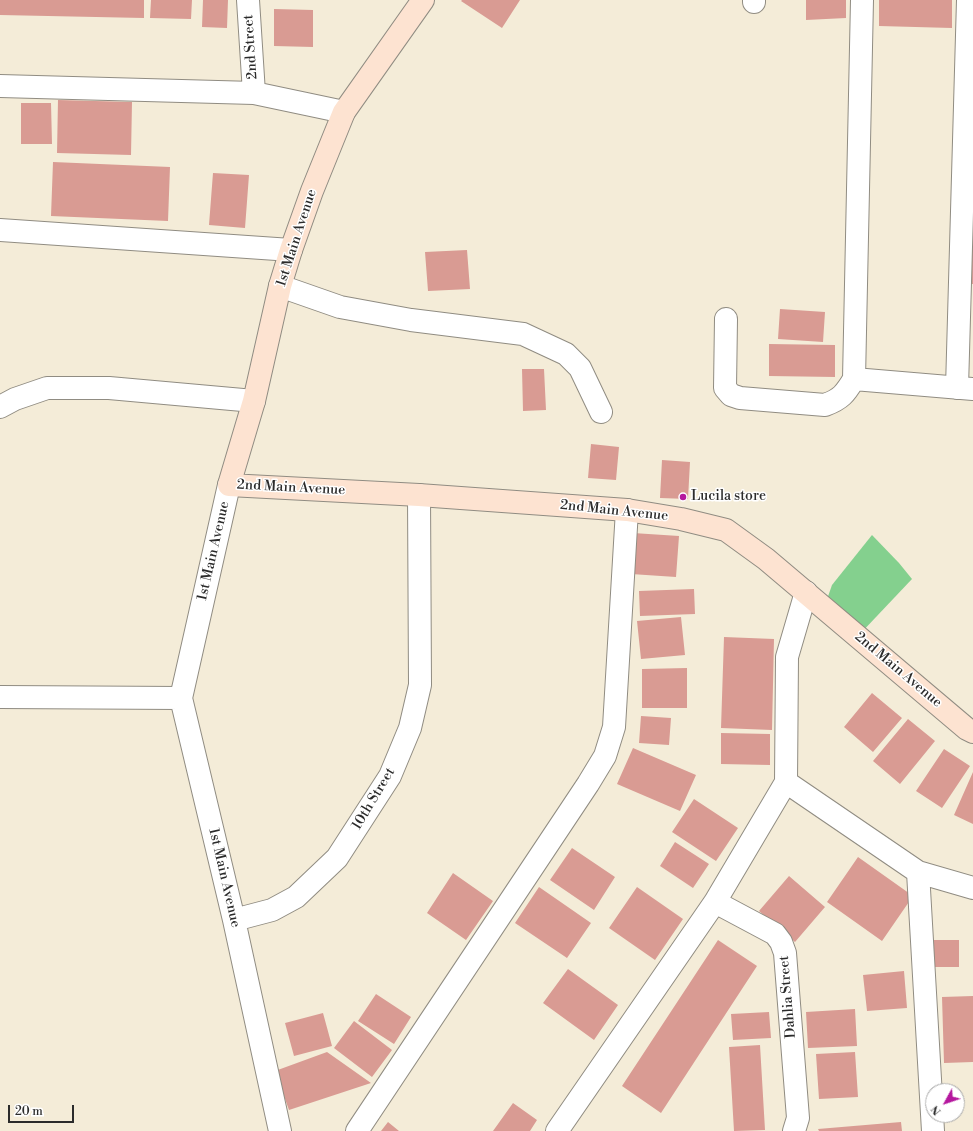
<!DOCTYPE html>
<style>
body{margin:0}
#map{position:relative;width:973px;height:1131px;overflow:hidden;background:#f4ecd8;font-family:"Libre Bodoni",serif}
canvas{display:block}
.north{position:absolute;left:925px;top:1083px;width:40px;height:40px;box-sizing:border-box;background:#fff;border:1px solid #aaa;border-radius:50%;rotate:230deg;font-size:11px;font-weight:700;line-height:16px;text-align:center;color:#2b2b2b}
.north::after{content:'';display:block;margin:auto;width:14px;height:18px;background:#b5179e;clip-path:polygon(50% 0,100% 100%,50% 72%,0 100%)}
.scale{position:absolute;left:8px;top:1105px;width:66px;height:18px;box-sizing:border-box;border:2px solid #2b2b2b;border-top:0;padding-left:5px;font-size:12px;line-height:14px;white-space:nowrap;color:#2b2b2b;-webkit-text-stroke:3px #fff;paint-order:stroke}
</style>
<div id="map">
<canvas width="973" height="1131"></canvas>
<div class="north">N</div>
<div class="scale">20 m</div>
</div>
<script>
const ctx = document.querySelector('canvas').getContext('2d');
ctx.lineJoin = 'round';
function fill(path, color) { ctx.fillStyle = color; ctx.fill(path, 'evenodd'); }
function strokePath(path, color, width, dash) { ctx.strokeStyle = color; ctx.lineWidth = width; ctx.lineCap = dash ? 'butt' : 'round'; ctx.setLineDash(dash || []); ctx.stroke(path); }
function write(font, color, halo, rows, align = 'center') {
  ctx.font = font + ' "Libre Bodoni",serif'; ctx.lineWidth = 3; ctx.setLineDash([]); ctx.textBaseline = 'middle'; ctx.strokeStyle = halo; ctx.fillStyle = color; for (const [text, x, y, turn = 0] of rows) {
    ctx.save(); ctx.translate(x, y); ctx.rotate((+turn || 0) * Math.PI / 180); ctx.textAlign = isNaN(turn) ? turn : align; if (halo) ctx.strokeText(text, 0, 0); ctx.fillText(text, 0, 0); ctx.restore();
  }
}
fill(new Path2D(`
 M872,535L899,563L912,579L859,635L825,605L832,585Z`), '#84d08e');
fill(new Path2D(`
 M0,0H144V18L0,15Z
 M151,0H192L191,19L150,18Z
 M203,0H228L227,28L202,27Z
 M462,0H520L502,28L461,1Z
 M806,0H846V18L806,20Z
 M879,0H952V28L879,26Z
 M274,9L313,10V47L274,46Z
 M58,100L132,102L131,155L57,153Z
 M21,103H51L52,144H21Z
 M53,162L170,167L168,221L51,216Z
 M213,173L249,175L245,228L209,225Z
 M966,231H973V284H964Z
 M467,250L470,289L428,291L425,252Z
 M780,309L825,312L823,342L778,339Z
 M769,344L835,345V377L769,376Z
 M522,369H544L546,410L523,411Z
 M591,444L619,447L616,480L588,478Z
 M662,460L690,462L688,499L660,498Z
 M633,533L679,536L676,577L631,574Z
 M694,589L695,614L640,616L639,591Z
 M681,617L685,655L641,659L637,621Z
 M724,637L774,639L772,730L721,728Z
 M687,668V708H642V669Z
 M872,693L902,718L873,752L844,727Z
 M641,716L671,718L669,745L639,743Z
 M908,719L935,741L900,784L873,761Z
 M721,733L770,734V765L721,764Z
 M633,748L696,775L680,811L617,784Z
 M944,749L970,766L942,808L916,791Z
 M973,772V824L954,815Z
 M694,799L738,828L716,861L672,832Z
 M675,842L709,864L693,888L660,866Z
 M572,848L615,877L594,910L550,880Z
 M858,857L913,896L882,941L827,902Z
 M453,873L493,901L466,940L427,913Z
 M789,876L825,907L795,942L759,911Z
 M539,887L591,923L567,958L515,923Z
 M637,887L683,919L655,960L609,928Z
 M718,940L757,966L661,1113L622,1086Z
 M932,940H959V967H932Z
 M568,969L618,1005L594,1040L543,1003Z
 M904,971L907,1008L867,1011L863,975Z
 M376,994L411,1017L394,1044L358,1021Z
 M973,996V1062L944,1063L942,997Z
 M855,1009L857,1046L808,1048L806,1012Z
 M769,1012L771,1038L733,1040L731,1014Z
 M323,1013L332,1046L294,1056L285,1023Z
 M354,1021L392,1050L372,1077L334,1048Z
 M760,1045L765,1130L734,1131L729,1047Z
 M327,1052L371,1083L289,1110L275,1071Z
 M855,1052L858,1097L819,1099L816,1054Z
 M513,1103L537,1120L530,1131H493Z
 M388,1122L399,1131H381Z
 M901,1122L902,1131H819L818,1129Z`), '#d99b93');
const street = new Path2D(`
 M248,0L254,93
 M754,2V0
 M0,86L254,93L344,112
 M0,230L291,250
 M280,286L340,307L411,320L523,334L566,354L580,368L601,412
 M726,319L725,388L731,395L740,398L825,405C841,399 845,394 854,379L862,0
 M854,379L973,389
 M957,388L968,0
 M0,407L15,399L47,388H109L254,401
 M229,485L181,698L234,920L280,1131
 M0,697L181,698
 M786,782L918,872L973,888
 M918,872L933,1131
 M715,902L775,934L781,942L785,953L798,1118L794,1131
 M234,920L272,910L296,897L337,858L390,776L410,728L420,685L419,495
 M357,1131L588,784L605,756L614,727L627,510
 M557,1131L715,902L786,782L787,657L806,592`);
const secondary = new Path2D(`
 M423,0L344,112L312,191L291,250L280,286L254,401L229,485L419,495L627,510L681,519L726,530L766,559L967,729L973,732`);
strokePath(street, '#908c82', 24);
strokePath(secondary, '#908c82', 24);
strokePath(street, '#fff', 22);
strokePath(secondary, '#fde3d1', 22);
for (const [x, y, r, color] of [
 [683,497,4,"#b5179e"]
]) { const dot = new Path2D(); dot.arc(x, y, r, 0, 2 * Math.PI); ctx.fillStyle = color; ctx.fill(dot); strokePath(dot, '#fff', 1.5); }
write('14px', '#2b2b2b', '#fff', [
 ["2nd Street",251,47,-94],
 ["1st Main Avenue",297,238,-72],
 ["2nd Main Avenue",291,488,3],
 ["2nd Main Avenue",614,511,6],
 ["1st Main Avenue",214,551,-77],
 ["2nd Main Avenue",898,670,40],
 ["10th Street",374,799,-59],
 ["1st Main Avenue",224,878,77],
 ["Dahlia Street",788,997,-95]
]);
write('14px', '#2b2b2b', '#fff', [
 ["Lucila store",691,497]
], 'left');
</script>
